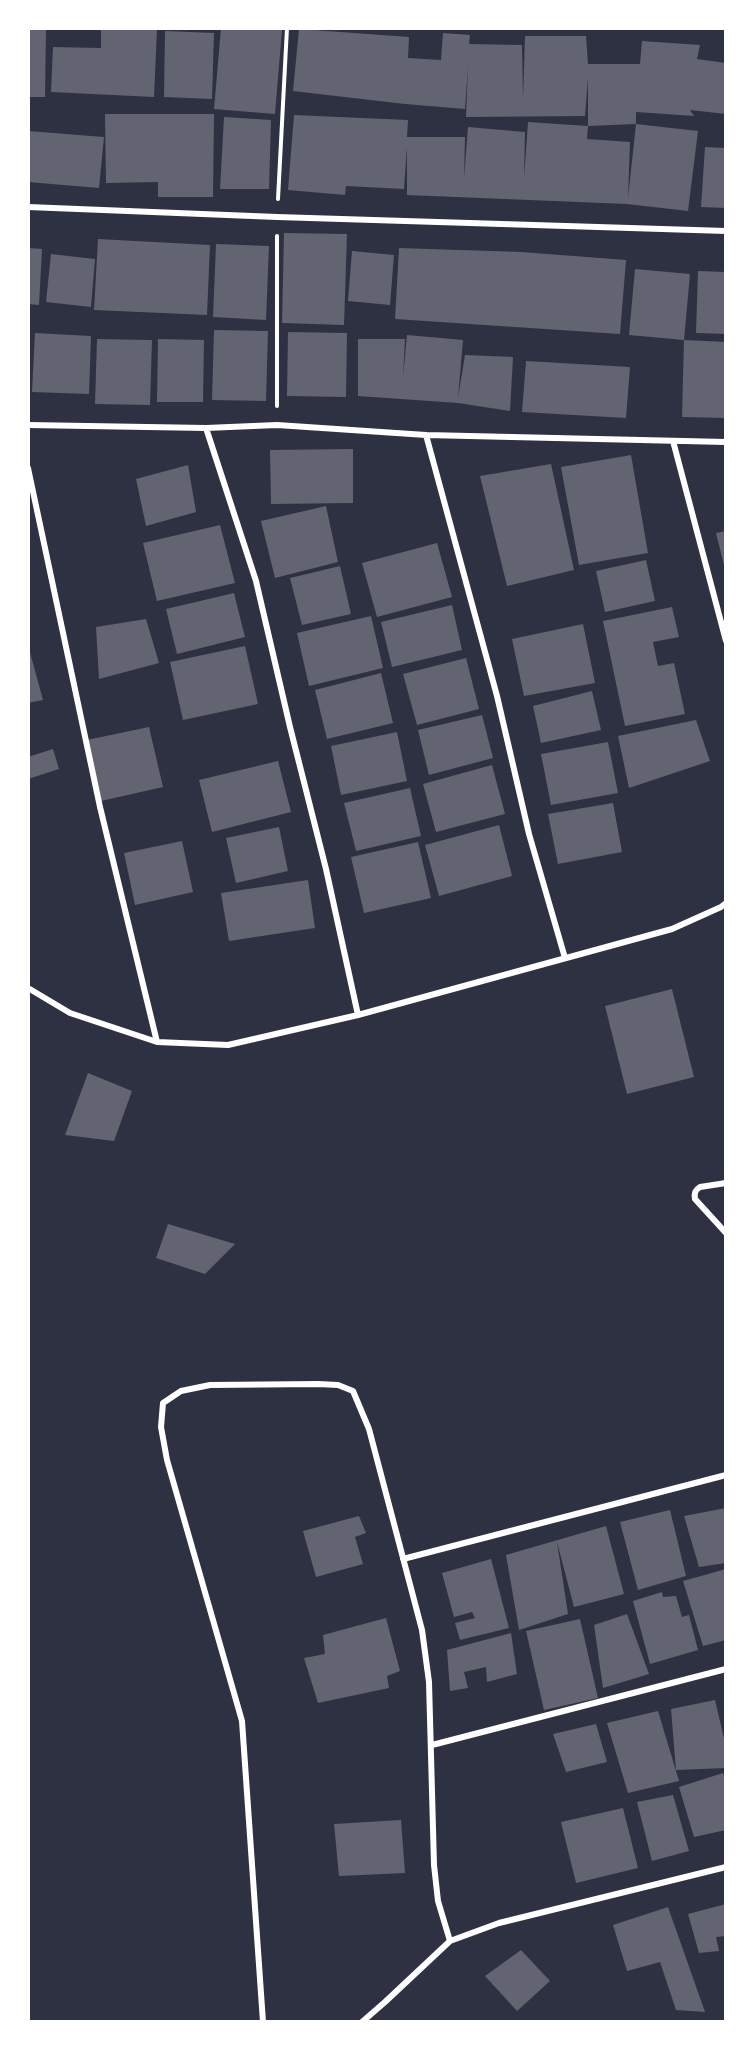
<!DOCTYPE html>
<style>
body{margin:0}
#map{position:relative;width:754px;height:2050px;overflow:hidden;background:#2d3142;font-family:"Nunito Sans",sans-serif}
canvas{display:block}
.frame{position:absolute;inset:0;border:30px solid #fff;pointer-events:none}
</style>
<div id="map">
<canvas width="754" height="2050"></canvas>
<div class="frame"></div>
</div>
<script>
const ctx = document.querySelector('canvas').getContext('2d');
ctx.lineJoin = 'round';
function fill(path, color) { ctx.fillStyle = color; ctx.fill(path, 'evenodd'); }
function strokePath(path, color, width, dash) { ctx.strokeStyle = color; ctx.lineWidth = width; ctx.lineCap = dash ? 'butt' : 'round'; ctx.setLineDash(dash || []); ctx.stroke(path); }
fill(new Path2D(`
 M28,28H46L45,97H28Z
 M101,28L157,29L154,97L51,92L53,47L101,48Z
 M221,28L282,30L275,114L214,109Z
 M299,29L409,37L408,58L441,60L443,33L470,35L469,44L522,45L523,99L525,36H586L588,64H640L642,41L700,45L697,59L726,63V114L690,110L694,116L636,112V124L588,126L587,139L630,142L628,198L636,124L698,131L688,211L627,204L407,195V147L404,189L346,186L345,195L288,190L294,115L408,120L407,137H465L464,179L468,127L525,132L524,179L528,122L588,126V78L585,116L466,117L468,67L465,109L405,104L293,91Z
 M165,31L214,33L212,99L164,97Z
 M105,114H214L213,197H158V182L106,183Z
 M224,117L271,120L269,189H220Z
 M28,131L104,137L99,188L28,182Z
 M705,147L726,148V208L701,207Z
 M284,233L347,234L344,325L282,323Z
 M98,239L210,245L207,315L94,310Z
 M216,244L269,246L266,320L213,317Z
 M28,248L42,249L39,305L28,304Z
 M399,248L521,252L626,260L620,334L395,319Z
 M352,251L394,255L390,305L348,301Z
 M51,254L95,259L91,307L46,302Z
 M635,269L690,274L684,340L726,342V418L682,417L684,340L629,335Z
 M698,271L726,272V334L696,333Z
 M214,330L268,331L266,401L212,400Z
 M288,332L347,333L346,397L287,396Z
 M35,333L91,336L89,394L32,392Z
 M407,335L463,340L458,398L465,355L513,357L510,411L458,403L358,396V339H405L403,377Z
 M97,339L152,340L150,405L95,404Z
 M158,339L204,340L203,402H157Z
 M526,361L630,367L626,418L522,412Z
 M353,449V503L271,504L270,450Z
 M631,455L648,553L579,565L561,467Z
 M551,464L574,570L507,586L480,476Z
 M188,465L196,512L146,526L136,479Z
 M326,506L338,562L275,578L261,521Z
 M220,525L235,583L157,601L143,543Z
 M726,531V569H725L716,533Z
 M437,543L452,597L377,617L362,563Z
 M646,560L655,601L605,612L596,571Z
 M340,566L351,614L302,625L290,578Z
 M234,593L245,637L177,654L166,609Z
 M452,605L462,650L392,667L381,622Z
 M672,607L679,637L653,642L658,666L674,663L685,714L625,726L603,621Z
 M371,616L383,668L309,686L297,633Z
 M146,619L159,663L99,679L96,627Z
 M583,624L595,683L524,696L512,639Z
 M28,645L43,700L28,703Z
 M245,646L258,704L183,720L170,662Z
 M466,658L479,709L417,725L403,674Z
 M381,673L393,723L327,739L315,690Z
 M592,691L601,730L541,743L533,706Z
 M482,715L493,758L429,775L418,730Z
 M696,720L710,761L629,788L618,736Z
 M149,727L163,787L101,801L87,740Z
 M397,732L407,781L341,795L331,746Z
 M608,742L618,793L551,805L541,754Z
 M53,749L59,769L28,779V757Z
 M278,761L291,812L212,832L199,780Z
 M492,765L505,814L436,832L423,784Z
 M410,788L421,836L356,851L344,803Z
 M613,803L622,852L558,864L548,814Z
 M499,825L512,876L439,896L425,845Z
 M279,827L288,871L236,883L226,838Z
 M182,841L193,892L135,905L124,853Z
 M418,842L431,898L364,913L351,857Z
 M308,880L315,928L229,941L221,893Z
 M672,989L694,1077L627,1094L605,1006Z
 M88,1073L132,1091L114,1141L65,1135Z
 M168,1224L235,1244L205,1274L156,1258Z
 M726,1508V1563L699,1567L684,1516Z
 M670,1510L686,1576L638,1590L620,1522Z
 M359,1516L366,1533L355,1537L363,1564L316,1577L303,1531Z
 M606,1526L624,1594L574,1607L557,1542L568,1614L519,1630L506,1555Z
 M491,1559L509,1628L460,1640L455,1623L475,1618L472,1612L454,1617L442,1573Z
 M726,1569V1640L703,1646L683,1581Z
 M662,1592L663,1597L676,1596L682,1617L689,1615L698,1650L650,1664L633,1601Z
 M627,1614L649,1674L603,1688L594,1625Z
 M386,1618L400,1671L387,1676L389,1688L318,1703L304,1658L325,1654L323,1635Z
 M580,1619L598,1698L544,1710L526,1631Z
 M511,1633L517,1674L487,1682L486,1667L464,1672L468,1688L450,1691L447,1650Z
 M715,1700L726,1747V1768L676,1770L671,1709Z
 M658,1711L679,1781L628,1793L607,1723Z
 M596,1724L607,1762L566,1772L553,1734Z
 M723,1773L726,1782V1830L694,1837L679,1787Z
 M673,1795L689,1851L652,1861L637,1802Z
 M623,1808L638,1868L576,1883L561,1822Z
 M401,1820L405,1873L339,1876L334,1824Z
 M726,1904V1936L716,1937L719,1951L699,1953L688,1914Z
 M668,1907L705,2012L676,2010L660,1962L627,1971L613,1925Z
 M521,1950L550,1981L517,2011L485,1976Z`), '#626471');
strokePath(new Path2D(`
 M278,199L287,28
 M277,406V236`), '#fff', 4);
strokePath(new Path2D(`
 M28,207L277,217L726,231
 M28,425L206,428L277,425L426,435L726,442
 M206,428L256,581L290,727L326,869L358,1015
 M426,435L497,696L529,834L565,958
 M673,441L726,641
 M28,468L100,807L157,1042
 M28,988L70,1013L157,1042L228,1045L358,1015L672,929L721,907L726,903
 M726,1183L700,1187C695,1190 694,1193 695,1199L726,1233
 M403,1559L726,1475
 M432,1745L726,1669
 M263,2022L242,1721L167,1460L161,1427L163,1403L181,1391L210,1385L318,1384L338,1385L353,1391L369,1429L422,1630L429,1682L434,1865L438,1901L450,1941
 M362,2022L385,2002L450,1941L499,1923L726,1867`), '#fff', 6);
</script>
